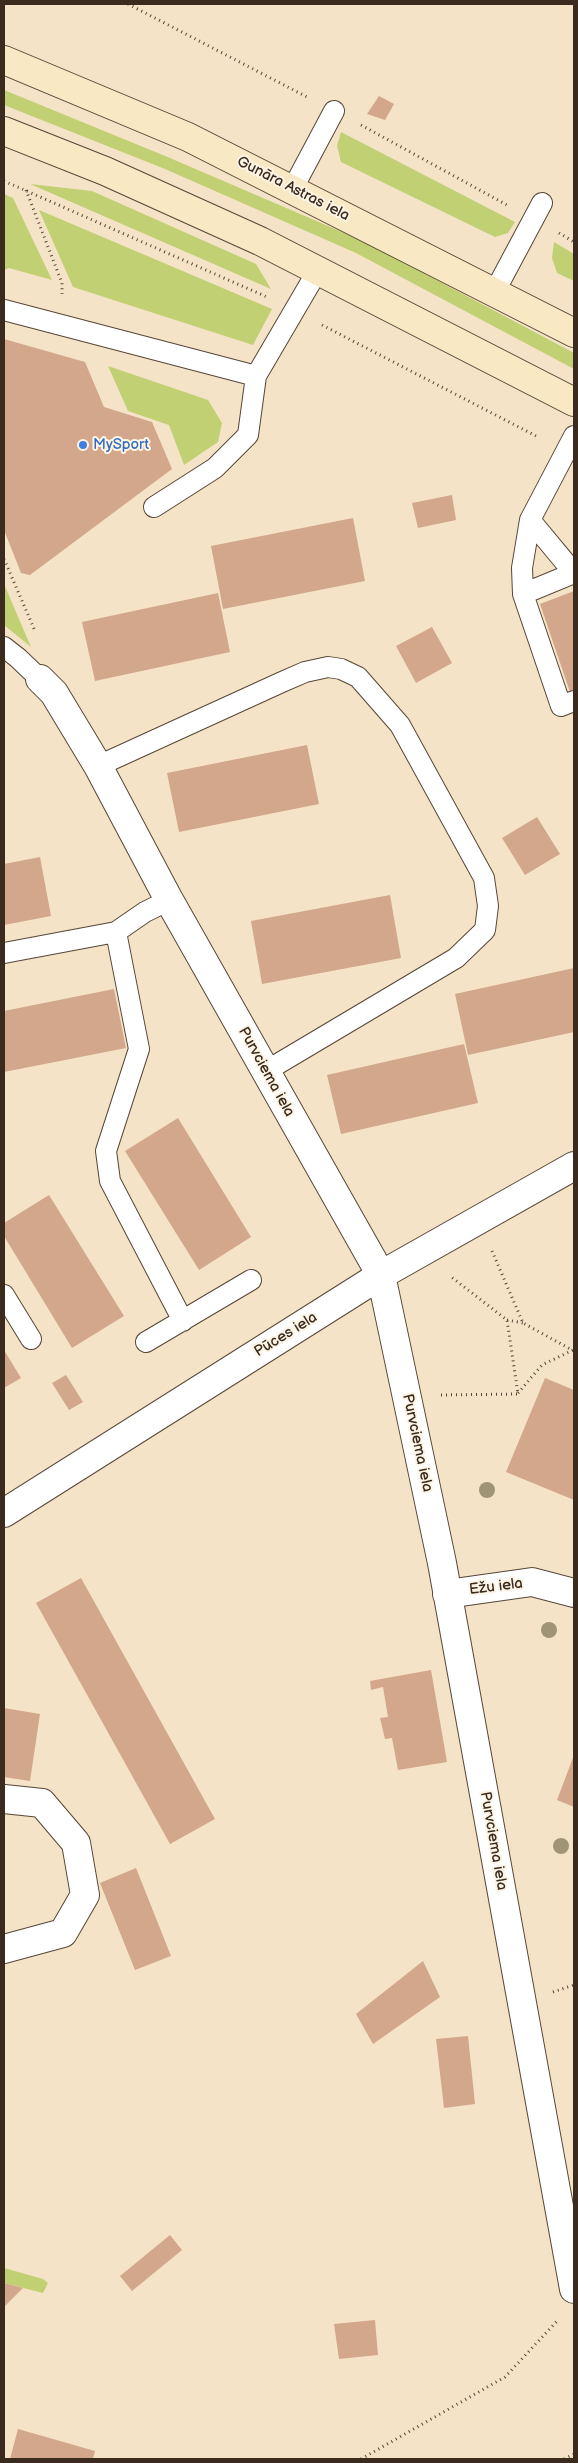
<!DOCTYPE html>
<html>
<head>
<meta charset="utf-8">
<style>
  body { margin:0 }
  #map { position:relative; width:578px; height:2463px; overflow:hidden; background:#f4e3c7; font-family:"Balsamiq Sans",sans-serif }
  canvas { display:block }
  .frame { position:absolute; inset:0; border:5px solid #3b2a1e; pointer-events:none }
</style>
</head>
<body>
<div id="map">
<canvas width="578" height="2463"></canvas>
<div class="frame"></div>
</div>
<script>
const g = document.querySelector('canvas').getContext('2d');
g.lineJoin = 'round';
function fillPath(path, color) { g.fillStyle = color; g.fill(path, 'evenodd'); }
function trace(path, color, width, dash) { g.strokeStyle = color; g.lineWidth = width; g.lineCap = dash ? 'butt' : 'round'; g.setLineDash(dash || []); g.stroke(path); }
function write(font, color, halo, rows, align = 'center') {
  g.font = font + ' "Balsamiq Sans",sans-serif'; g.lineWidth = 4; g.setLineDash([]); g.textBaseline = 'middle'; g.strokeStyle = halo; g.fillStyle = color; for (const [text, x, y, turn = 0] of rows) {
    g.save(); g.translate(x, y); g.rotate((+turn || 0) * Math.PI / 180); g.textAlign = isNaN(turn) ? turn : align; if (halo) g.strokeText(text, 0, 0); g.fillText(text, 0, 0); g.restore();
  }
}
const green = new Path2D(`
  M 4,90 L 170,158 L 363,241 L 574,353 L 574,369 L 356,253 L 165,169 L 4,105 Z
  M 341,132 L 515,222 L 508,233 L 495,237 L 341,162 L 337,146 Z
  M 30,184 L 92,191 L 256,264 L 271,289 Z
  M 4,194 L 13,198 L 52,280 L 9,268 L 4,270 Z
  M 39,210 L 272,309 L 253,345 L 73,287 Z
  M 554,242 L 574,254 L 574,281 L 557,273 L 552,258 Z
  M 108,366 L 208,400 L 222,423 L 218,442 L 184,465 L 169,425 L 128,411 Z
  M 4,584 L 31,647 L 4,625 Z
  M 4,2268 L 43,2279 L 48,2283 L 43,2293 L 4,2283 Z`);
const building = new Path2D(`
  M 379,96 L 394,104 L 385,120 L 367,114 Z
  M 4,339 L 85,362 L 104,407 L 152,422 L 172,469 L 30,575 L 21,573 L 4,530 Z
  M 452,495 L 456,520 L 418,528 L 412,503 Z
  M 353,518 L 365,581 L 223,609 L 211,546 Z
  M 574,591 L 574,690 L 570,692 L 540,604 Z
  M 218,593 L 230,652 L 95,681 L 82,622 Z
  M 432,627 L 452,663 L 416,683 L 396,646 Z
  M 307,745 L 319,804 L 179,832 L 167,773 Z
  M 537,817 L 560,854 L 525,875 L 502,838 Z
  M 40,857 L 51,916 L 4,925 L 4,864 Z
  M 390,895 L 401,958 L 262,984 L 251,921 Z
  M 574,968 L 574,1032 L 468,1055 L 455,994 Z
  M 114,989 L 126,1048 L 4,1072 L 4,1011 Z
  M 464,1044 L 478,1103 L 341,1134 L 327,1075 Z
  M 178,1118 L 251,1237 L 199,1270 L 125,1151 Z
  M 49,1195 L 124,1316 L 72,1348 L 4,1236 L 4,1223 Z
  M 4,1350 L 21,1378 L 4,1388 Z
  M 66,1375 L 83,1402 L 69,1410 L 52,1383 Z
  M 545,1378 L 574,1390 L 574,1500 L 506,1472 Z
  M 81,1578 L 215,1819 L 170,1844 L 36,1603 Z
  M 431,1670 L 447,1762 L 398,1770 L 392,1738 L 385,1739 L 380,1718 L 388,1717 L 383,1687 L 371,1690 L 370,1681 Z
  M 4,1708 L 40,1714 L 30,1781 L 4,1777 Z
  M 574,1755 L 574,1807 L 557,1800 Z
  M 136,1868 L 171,1956 L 135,1970 L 100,1883 Z
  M 423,1961 L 440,1997 L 373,2044 L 356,2014 Z
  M 468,2036 L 475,2104 L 444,2108 L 436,2039 Z
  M 170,2235 L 182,2250 L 132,2291 L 120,2276 Z
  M 4,2283 L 23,2288 L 4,2307 Z
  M 375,2320 L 378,2355 L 339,2359 L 334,2324 Z
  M 18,2429 L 95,2451 L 93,2459 L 10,2459 Z`);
const path = new Path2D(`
  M 128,4 L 307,97
  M 361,125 L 507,205
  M 4,181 L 267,297
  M 26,190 L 62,283 L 62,294
  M 559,233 L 574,242
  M 322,325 L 538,437
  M 4,559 L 35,631
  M 492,1251 L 523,1323 L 574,1351
  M 507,1320 L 523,1323
  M 518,1393 L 542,1365 L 573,1350
  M 441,1395 L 518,1394 L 507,1320 L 450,1276
  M 553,1992 L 574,1985
  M 361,2459 L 505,2377 L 559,2319
  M 564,2459 L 574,2454`);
const service = new Path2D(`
  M 293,188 L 334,111
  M 495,291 L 542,203
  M 4,310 L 256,376 L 318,270
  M 574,436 L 530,520 L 522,568 L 523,594 L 561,706 L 574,701
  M 154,507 L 215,468 L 248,435 L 256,376
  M 530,520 L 574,573
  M 523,594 L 574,573
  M 4,647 L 18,658 L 40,679
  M 98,766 L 282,682 L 305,672 L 328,667 L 341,669 L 358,677 L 400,725 L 484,878 L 488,906 L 485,930 L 456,958 L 266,1071
  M 169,900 L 145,912 L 116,932 L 139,1049 L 106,1151 L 110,1181 L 183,1321
  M 4,953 L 116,932
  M 4,1295 L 31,1339
  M 146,1342 L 251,1280`);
const minor = new Path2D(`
  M 40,679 L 54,693 L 98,766 L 169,900 L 381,1275 L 442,1563 L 574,2289
  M 4,1513 L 381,1275 L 574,1166
  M 447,1594 L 532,1582 L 574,1593
  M 4,1799 L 42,1803 L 76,1843 L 85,1895 L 63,1933 L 4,1949`);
const secondary = new Path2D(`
  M 4,60 L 188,137 L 574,333
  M 4,131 L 105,171 L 260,241 L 574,402`);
const trees = [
  [487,1490],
  [549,1630],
  [561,1846]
];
const markers = [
  [83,445,5,"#3f7fe0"]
];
const streetNames = [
  ["Gunāra Astras iela",293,189,27],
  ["Purvciema iela",266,1072,61],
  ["Pūces iela",286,1335,-32],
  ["Purvciema iela",417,1443,78],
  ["Ežu iela",496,1587,-7],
  ["Purvciema iela",493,1841,80]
];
const shopNames = [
  ["MySport",93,445]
];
fillPath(green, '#c1d072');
fillPath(building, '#d3a78b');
trace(service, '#574637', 22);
trace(minor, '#574637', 30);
trace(secondary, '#574637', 30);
trace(path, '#574637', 3, [1, 4]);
trace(service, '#fff', 20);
trace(minor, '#fff', 28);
trace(secondary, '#f8e8c3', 28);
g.fillStyle = '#a09476';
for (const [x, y] of trees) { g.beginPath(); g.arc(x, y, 8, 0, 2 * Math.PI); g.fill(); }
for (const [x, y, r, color] of markers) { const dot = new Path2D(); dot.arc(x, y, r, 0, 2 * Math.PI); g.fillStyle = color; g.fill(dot); trace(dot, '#fcf5e5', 2); }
write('15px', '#3b2a1e', '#fcf5e5', streetNames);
write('15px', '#366cbe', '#fcf5e5', shopNames, 'left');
</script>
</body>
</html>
